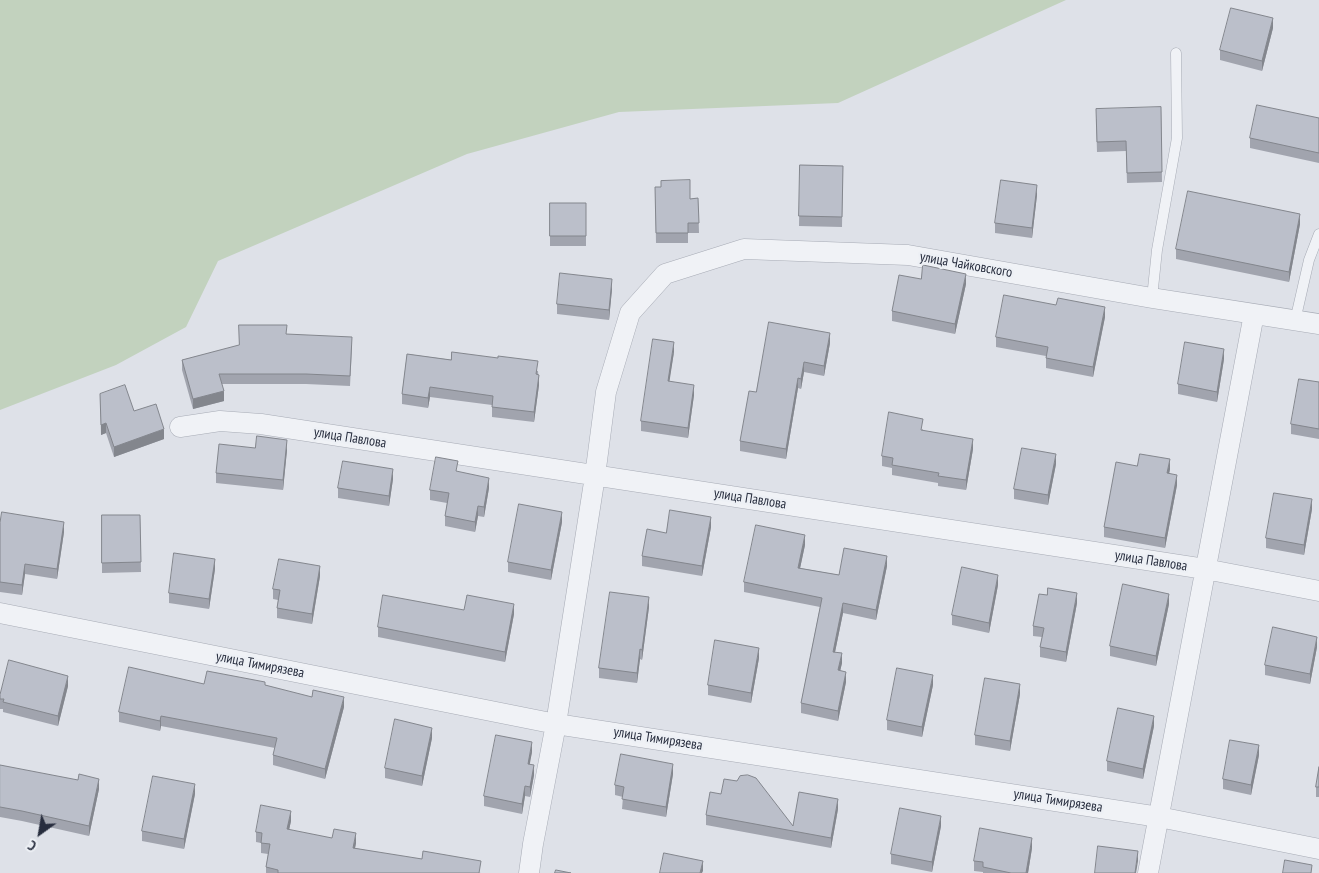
<!DOCTYPE html>
<html>
<head>
<meta charset="utf-8">
<style>
  body { margin:0 }
  #map { position:relative; width:1319px; height:873px; overflow:hidden; background:#dee1e8; font-family:"PT Sans Narrow",sans-serif }
  canvas { display:block }
  .north { position:absolute; left:15px; top:808px; width:50px; height:50px; -webkit-text-stroke:4px #edf0f5; paint-order:stroke; rotate:212deg; font-size:14px; font-weight:700; line-height:20px; text-align:center; color:#272d3e }
  .north::after { content:''; display:block; margin:auto; width:18px; height:22px; background:#272d3e; clip-path:polygon(50% 0,100% 100%,50% 72%,0 100%) }
</style>
</head>
<body>
<div id="map">
<canvas width="1319" height="873"></canvas>
<div class="north">С</div>
</div>
<script>
const g = document.querySelector('canvas').getContext('2d');
g.lineJoin = 'round';
function fillPath(path, color) { g.fillStyle = color; g.fill(path, 'evenodd'); }
function trace(path, color, width, dash) { g.strokeStyle = color; g.lineWidth = width; g.lineCap = dash ? 'butt' : 'round'; g.setLineDash(dash || []); g.stroke(path); }
function write(font, color, halo, rows, align = 'center') {
  g.font = font + ' "PT Sans Narrow",sans-serif'; g.lineWidth = 5; g.setLineDash([]); g.textBaseline = 'middle'; g.strokeStyle = halo; g.fillStyle = color; for (const [text, x, y, turn = 0] of rows) {
    g.save(); g.translate(x, y); g.rotate((+turn || 0) * Math.PI / 180); g.textAlign = isNaN(turn) ? turn : align; if (halo) g.strokeText(text, 0, 0); g.fillText(text, 0, 0); g.restore();
  }
}
const green = new Path2D(`
  M 0,0 L 1066,0 L 838,103 L 619,112 L 467,154 L 218,261 L 186,327 L 116,365 L 0,410 Z`);
const service = new Path2D(`
  M 1152,298 L 1157,250 L 1177,138 L 1176,53
  M 1295,321 L 1309,260 L 1319,234`);
const minor = new Path2D(`
  M 180,427 L 220,421 L 261,424 L 1205,569 L 1319,591
  M 0,613 L 556,724 L 1159,817 L 1319,849
  M 529,873 L 533,844 L 556,724 L 595,476 L 606,392 L 630,313 L 665,274 L 744,249 L 908,255 L 1152,298 L 1319,324
  M 1148,873 L 1254,314`);
const wall = new Path2D(`
  M 1273,28 L 1262,71 L 1220,60 L 1220,50 Z
  M 1161,107 L 1162,182 L 1127,183 L 1126,151 L 1097,152 L 1096,119 Z
  M 1319,118 L 1319,163 L 1250,148 L 1250,138 Z
  M 800,165 L 843,166 L 842,227 L 799,226 Z
  M 655,187 L 690,199 L 698,198 L 699,233 L 688,233 L 688,243 L 656,243 Z
  M 1037,195 L 1032,238 L 995,233 L 995,223 Z
  M 550,203 L 586,203 L 586,246 L 550,246 Z
  M 1300,224 L 1289,282 L 1176,259 L 1176,249 Z
  M 921,279 L 966,284 L 955,334 L 892,321 L 892,311 Z
  M 612,289 L 609,320 L 557,314 L 557,304 Z
  M 1105,317 L 1093,377 L 1046,368 L 1046,356 L 996,347 L 996,337 Z
  M 286,334 L 352,347 L 350,386 L 306,384 L 222,384 L 224,401 L 193,409 L 182,370 L 182,360 Z
  M 830,343 L 824,376 L 804,372 L 801,389 L 798,388 L 786,459 L 740,451 L 740,441 L 756,392 Z
  M 674,352 L 669,381 L 694,395 L 688,438 L 641,431 L 641,421 Z
  M 407,354 L 538,371 L 539,385 L 534,422 L 492,417 L 492,405 L 430,397 L 428,408 L 402,404 L 402,394 Z
  M 1224,359 L 1217,402 L 1178,394 L 1178,384 Z
  M 1319,382 L 1319,439 L 1291,434 L 1291,424 Z
  M 100,394 L 134,411 L 164,439 L 114,457 L 106,433 L 101,435 Z
  M 923,429 L 923,431 L 973,449 L 966,490 L 938,486 L 938,483 L 892,475 L 892,468 L 882,466 L 882,456 Z
  M 255,448 L 287,450 L 283,490 L 216,483 L 216,473 Z
  M 1056,464 L 1048,505 L 1014,499 L 1014,489 Z
  M 1137,466 L 1170,469 L 1169,474 L 1177,485 L 1165,548 L 1104,537 L 1104,527 Z
  M 458,472 L 489,488 L 484,517 L 478,516 L 475,532 L 445,526 L 445,516 L 447,503 L 430,500 L 430,490 Z
  M 393,479 L 389,506 L 338,498 L 338,488 Z
  M 1312,509 L 1304,555 L 1266,548 L 1266,538 Z
  M 102,515 L 140,515 L 141,572 L 102,573 Z
  M 562,522 L 551,580 L 508,572 L 508,562 Z
  M 0,523 L 64,532 L 57,579 L 25,574 L 22,595 L 0,592 Z
  M 711,527 L 702,576 L 642,566 L 642,556 L 666,533 Z
  M 805,545 L 800,568 L 839,575 L 887,566 L 876,620 L 843,613 L 835,652 L 842,663 L 840,671 L 846,682 L 838,721 L 801,713 L 801,703 L 820,607 L 744,592 L 744,582 Z
  M 215,569 L 209,609 L 169,603 L 169,593 Z
  M 320,576 L 312,624 L 277,618 L 277,608 L 278,600 L 273,599 L 273,589 Z
  M 998,585 L 989,633 L 952,625 L 952,615 Z
  M 1077,603 L 1066,662 L 1040,657 L 1040,647 L 1042,637 L 1033,636 L 1033,626 Z
  M 1169,604 L 1156,666 L 1110,656 L 1110,646 Z
  M 649,607 L 642,660 L 640,659 L 637,683 L 599,678 L 599,668 Z
  M 514,614 L 505,662 L 378,637 L 378,627 Z
  M 1317,647 L 1310,684 L 1265,675 L 1265,665 Z
  M 759,658 L 751,703 L 708,695 L 708,685 Z
  M 204,684 L 265,685 L 344,707 L 325,779 L 273,765 L 273,755 L 275,748 L 161,726 L 160,731 L 119,722 L 119,712 Z
  M 933,685 L 922,737 L 887,730 L 887,720 Z
  M 68,686 L 58,726 L 3,712 L 3,709 L 0,709 L 0,695 Z
  M 1020,694 L 1010,751 L 975,745 L 975,735 Z
  M 1154,726 L 1143,779 L 1107,771 L 1107,761 Z
  M 432,738 L 422,786 L 385,778 L 385,768 Z
  M 532,752 L 529,764 L 534,775 L 530,797 L 525,796 L 522,814 L 484,806 L 484,796 Z
  M 1259,755 L 1251,795 L 1223,789 L 1223,779 Z
  M 0,765 L 99,789 L 89,836 L 22,821 L 0,817 Z
  M 1319,767 L 1319,797 L 1316,797 L 1316,787 Z
  M 673,774 L 666,817 L 622,809 L 623,797 L 615,795 L 615,785 Z
  M 195,794 L 184,849 L 142,841 L 142,831 Z
  M 838,809 L 831,848 L 706,825 L 706,815 L 793,826 Z
  M 291,821 L 289,830 L 356,843 L 355,848 L 481,873 L 266,873 L 266,867 L 268,854 L 261,853 L 261,843 L 256,842 L 256,832 Z
  M 941,826 L 932,872 L 891,864 L 891,854 Z
  M 1032,848 L 1028,873 L 983,873 L 983,872 L 974,871 L 974,861 Z`);
const shadedWall = new Path2D(`
  M 1273,18 L 1273,28 L 1262,71 L 1262,61 Z
  M 1037,185 L 1037,195 L 1032,238 L 1032,228 Z
  M 1300,214 L 1300,224 L 1289,282 L 1289,272 Z
  M 966,274 L 966,284 L 955,334 L 955,324 Z
  M 612,279 L 612,289 L 609,320 L 609,310 Z
  M 1105,307 L 1105,317 L 1093,377 L 1093,367 Z
  M 830,333 L 830,343 L 824,376 L 824,366 Z
  M 674,342 L 674,352 L 668,391 L 668,381 Z
  M 1224,349 L 1224,359 L 1217,402 L 1217,392 Z
  M 804,362 L 804,372 L 801,389 L 801,379 Z
  M 539,375 L 539,385 L 534,422 L 534,412 Z
  M 798,378 L 798,388 L 786,459 L 786,449 Z
  M 694,385 L 694,395 L 688,438 L 688,428 Z
  M 430,387 L 430,397 L 428,408 L 428,398 Z
  M 224,391 L 224,401 L 193,409 L 193,399 Z
  M 106,423 L 106,433 L 101,435 L 101,425 Z
  M 164,429 L 164,439 L 114,457 L 114,447 Z
  M 973,439 L 973,449 L 966,490 L 966,480 Z
  M 287,440 L 287,450 L 283,490 L 283,480 Z
  M 1056,454 L 1056,464 L 1048,505 L 1048,495 Z
  M 1170,459 L 1170,469 L 1167,483 L 1167,473 Z
  M 393,469 L 393,479 L 389,506 L 389,496 Z
  M 1177,475 L 1177,485 L 1165,548 L 1165,538 Z
  M 489,478 L 489,488 L 484,517 L 484,507 Z
  M 1312,499 L 1312,509 L 1304,555 L 1304,545 Z
  M 478,506 L 478,516 L 475,532 L 475,522 Z
  M 562,512 L 562,522 L 551,580 L 551,570 Z
  M 711,517 L 711,527 L 702,576 L 702,566 Z
  M 64,522 L 64,532 L 57,579 L 57,569 Z
  M 805,535 L 805,545 L 798,578 L 798,568 Z
  M 887,556 L 887,566 L 876,620 L 876,610 Z
  M 215,559 L 215,569 L 209,609 L 209,599 Z
  M 25,564 L 25,574 L 22,595 L 22,585 Z
  M 320,566 L 320,576 L 312,624 L 312,614 Z
  M 998,575 L 998,585 L 989,633 L 989,623 Z
  M 1077,593 L 1077,603 L 1066,662 L 1066,652 Z
  M 1169,594 L 1169,604 L 1156,666 L 1156,656 Z
  M 649,597 L 649,607 L 642,660 L 642,650 Z
  M 843,603 L 843,613 L 833,662 L 833,652 Z
  M 514,604 L 514,614 L 505,662 L 505,652 Z
  M 1317,637 L 1317,647 L 1310,684 L 1310,674 Z
  M 759,648 L 759,658 L 751,703 L 751,693 Z
  M 640,649 L 640,659 L 637,683 L 637,673 Z
  M 842,653 L 842,663 L 838,680 L 838,670 Z
  M 846,672 L 846,682 L 838,721 L 838,711 Z
  M 933,675 L 933,685 L 922,737 L 922,727 Z
  M 68,676 L 68,686 L 58,726 L 58,716 Z
  M 1020,684 L 1020,694 L 1010,751 L 1010,741 Z
  M 344,697 L 344,707 L 325,779 L 325,769 Z
  M 161,716 L 161,726 L 160,731 L 160,721 Z
  M 1154,716 L 1154,726 L 1143,779 L 1143,769 Z
  M 432,728 L 432,738 L 422,786 L 422,776 Z
  M 532,742 L 532,752 L 528,774 L 528,764 Z
  M 1259,745 L 1259,755 L 1251,795 L 1251,785 Z
  M 673,764 L 673,774 L 666,817 L 666,807 Z
  M 534,765 L 534,775 L 530,797 L 530,787 Z
  M 99,779 L 99,789 L 89,836 L 89,826 Z
  M 195,784 L 195,794 L 184,849 L 184,839 Z
  M 525,786 L 525,796 L 522,814 L 522,804 Z
  M 838,799 L 838,809 L 831,848 L 831,838 Z
  M 291,811 L 291,821 L 287,839 L 287,829 Z
  M 941,816 L 941,826 L 932,872 L 932,862 Z
  M 356,833 L 356,843 L 353,858 L 353,848 Z
  M 1032,838 L 1032,848 L 1028,873 L 1026,873 Z
  M 1138,851 L 1138,861 L 1136,873 L 1135,873 Z
  M 703,861 L 703,871 L 702,873 L 700,873 Z`);
const building = new Path2D(`
  M 1231,8 L 1273,18 L 1262,61 L 1220,50 Z
  M 1257,105 L 1319,118 L 1319,153 L 1250,138 Z
  M 1161,107 L 1162,172 L 1127,173 L 1126,141 L 1097,142 L 1096,109 Z
  M 800,165 L 843,166 L 842,217 L 799,216 Z
  M 690,180 L 690,199 L 698,198 L 699,223 L 688,223 L 688,233 L 656,233 L 655,187 L 661,187 L 661,181 Z
  M 1001,180 L 1037,185 L 1032,228 L 995,223 Z
  M 1188,191 L 1300,214 L 1289,272 L 1176,249 Z
  M 550,203 L 586,203 L 586,236 L 550,236 Z
  M 923,265 L 966,274 L 955,324 L 892,311 L 899,275 L 921,279 Z
  M 560,273 L 612,279 L 609,310 L 557,304 Z
  M 1004,295 L 1056,305 L 1058,298 L 1105,307 L 1093,367 L 1046,358 L 1048,347 L 996,337 Z
  M 769,322 L 830,333 L 824,366 L 804,362 L 801,379 L 798,378 L 786,449 L 740,441 L 749,391 L 756,392 Z
  M 239,325 L 287,325 L 286,334 L 352,337 L 350,376 L 306,374 L 219,374 L 224,391 L 193,399 L 182,360 L 239,345 Z
  M 653,339 L 674,342 L 668,381 L 694,385 L 688,428 L 641,421 Z
  M 1185,342 L 1224,349 L 1217,392 L 1178,384 Z
  M 452,352 L 498,358 L 498,356 L 538,361 L 536,374 L 539,375 L 534,412 L 492,407 L 493,396 L 430,387 L 428,398 L 402,394 L 407,354 L 451,360 Z
  M 1299,379 L 1319,382 L 1319,429 L 1291,424 Z
  M 125,385 L 134,411 L 156,404 L 164,429 L 114,447 L 106,423 L 101,425 L 100,394 Z
  M 889,412 L 923,419 L 921,430 L 973,439 L 966,480 L 938,476 L 939,473 L 892,465 L 893,458 L 882,456 Z
  M 257,436 L 287,440 L 283,480 L 216,473 L 219,444 L 255,448 Z
  M 1022,448 L 1056,454 L 1048,495 L 1014,489 Z
  M 1140,454 L 1170,459 L 1167,473 L 1177,475 L 1165,538 L 1104,527 L 1116,462 L 1137,466 Z
  M 436,457 L 458,461 L 456,471 L 489,478 L 484,507 L 478,506 L 475,522 L 445,516 L 449,493 L 430,490 Z
  M 343,461 L 393,469 L 389,496 L 338,488 Z
  M 1274,493 L 1312,499 L 1304,545 L 1266,538 Z
  M 519,504 L 562,512 L 551,570 L 508,562 Z
  M 670,510 L 711,517 L 702,566 L 642,556 L 647,529 L 666,533 Z
  M 2,512 L 64,522 L 57,569 L 25,564 L 22,585 L 0,582 L 0,523 Z
  M 102,515 L 140,515 L 141,562 L 102,563 Z
  M 756,525 L 805,535 L 798,568 L 839,575 L 844,548 L 887,556 L 876,610 L 843,603 L 833,652 L 842,653 L 838,670 L 846,672 L 838,711 L 801,703 L 822,598 L 744,582 Z
  M 174,553 L 215,559 L 209,599 L 169,593 Z
  M 279,559 L 320,566 L 312,614 L 277,608 L 280,590 L 273,589 Z
  M 962,567 L 998,575 L 989,623 L 952,615 Z
  M 1123,584 L 1169,594 L 1156,656 L 1110,646 Z
  M 1048,588 L 1077,593 L 1066,652 L 1040,647 L 1044,628 L 1033,626 L 1039,594 L 1047,595 Z
  M 610,592 L 649,597 L 642,650 L 640,649 L 637,673 L 599,668 Z
  M 383,595 L 464,610 L 467,595 L 514,604 L 505,652 L 378,627 Z
  M 1273,627 L 1317,637 L 1310,674 L 1265,665 Z
  M 715,640 L 759,648 L 751,693 L 708,685 Z
  M 9,660 L 68,676 L 58,716 L 3,702 L 4,699 L 0,699 L 0,695 Z
  M 129,667 L 204,684 L 207,671 L 265,682 L 265,685 L 312,697 L 313,690 L 344,697 L 325,769 L 273,755 L 277,738 L 161,716 L 160,721 L 119,712 Z
  M 897,668 L 933,675 L 922,727 L 887,720 Z
  M 985,678 L 1020,684 L 1010,741 L 975,735 Z
  M 1118,708 L 1154,716 L 1143,769 L 1107,761 Z
  M 395,719 L 432,728 L 422,776 L 385,768 Z
  M 496,735 L 532,742 L 528,764 L 534,765 L 530,787 L 525,786 L 522,804 L 484,796 Z
  M 1230,740 L 1259,745 L 1251,785 L 1223,779 Z
  M 621,754 L 673,764 L 666,807 L 622,799 L 624,787 L 615,785 Z
  M 0,765 L 78,780 L 79,774 L 99,779 L 89,826 L 22,811 L 0,807 Z
  M 1319,767 L 1319,787 L 1316,787 Z
  M 748,775 L 756,778 L 793,826 L 799,792 L 838,799 L 831,838 L 706,815 L 710,792 L 721,794 L 724,779 L 737,781 L 740,776 Z
  M 153,776 L 195,784 L 184,839 L 142,831 Z
  M 261,805 L 291,811 L 287,829 L 332,838 L 334,829 L 356,833 L 353,848 L 422,859 L 423,851 L 481,861 L 479,873 L 278,873 L 278,870 L 266,867 L 270,844 L 261,843 L 262,833 L 256,832 Z
  M 900,808 L 941,816 L 932,862 L 891,854 Z
  M 980,828 L 1032,838 L 1026,873 L 1011,873 L 983,867 L 983,862 L 974,861 Z
  M 1098,846 L 1138,851 L 1135,873 L 1095,873 Z
  M 664,853 L 703,861 L 700,873 L 660,873 Z
  M 1285,860 L 1312,865 L 1311,873 L 1283,873 Z
  M 556,870 L 571,873 L 555,873 Z`);
const streetNames = [
  ["улица Чайковского",966,265,10],
  ["улица Павлова",350,438,9],
  ["улица Павлова",750,499,9],
  ["улица Павлова",1151,561,9],
  ["улица Тимирязева",260,665,11],
  ["улица Тимирязева",658,739,9],
  ["улица Тимирязева",1058,801,9]
];
fillPath(green, '#c2d2be');
trace(service, '#a7abb5', 11);
trace(minor, '#a7abb5', 21);
trace(service, '#f0f2f6', 10);
trace(minor, '#f0f2f6', 20);
fillPath(wall, '#a1a4ae');
fillPath(shadedWall, '#83868d');
fillPath(building, '#bbbfca');
trace(building, '#83868d', 1);
write('14px', '#272d3e', '#edf0f5', streetNames);
</script>
</body>
</html>
